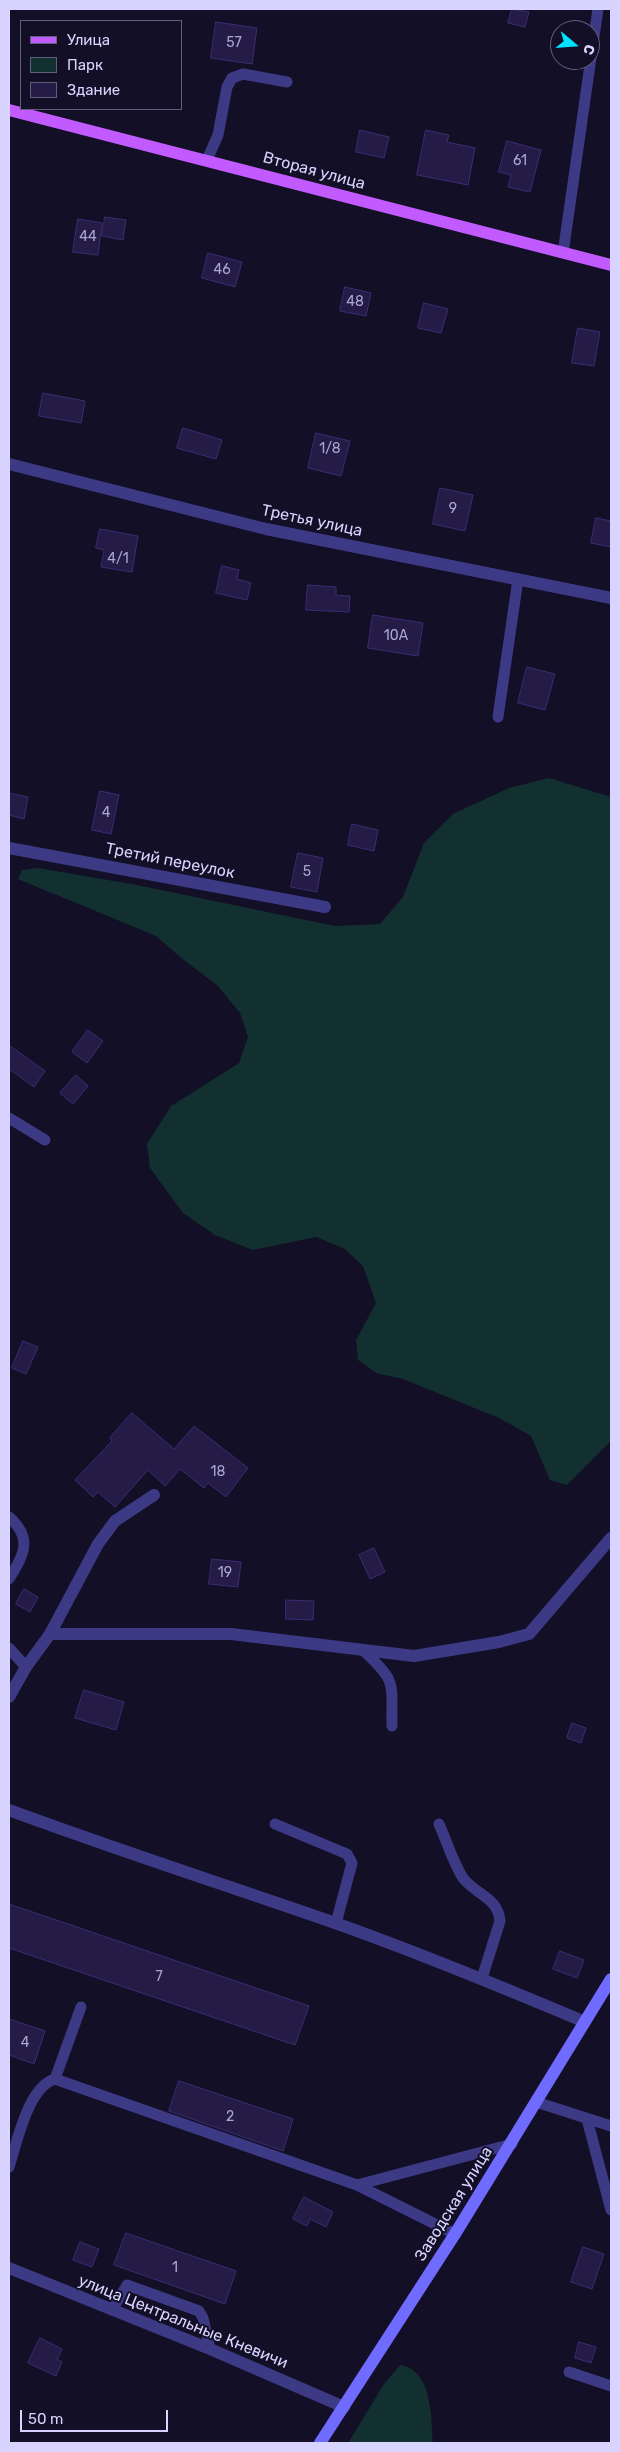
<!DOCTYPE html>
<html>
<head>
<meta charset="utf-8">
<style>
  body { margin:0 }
  #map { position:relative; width:620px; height:2452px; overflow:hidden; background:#130f26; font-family:Rubik,sans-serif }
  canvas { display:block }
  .frame { position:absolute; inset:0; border:10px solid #d9d4ff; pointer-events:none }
  .legend { position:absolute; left:20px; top:20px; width:162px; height:90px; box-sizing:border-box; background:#130f26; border:1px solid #625e7d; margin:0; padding:6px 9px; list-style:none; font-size:15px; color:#d9d4ff }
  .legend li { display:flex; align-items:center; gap:10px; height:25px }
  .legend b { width:25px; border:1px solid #625e7d }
  .north { position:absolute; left:550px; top:20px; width:50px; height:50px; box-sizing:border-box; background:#130f26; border:1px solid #625e7d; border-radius:50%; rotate:108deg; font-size:14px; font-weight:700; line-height:20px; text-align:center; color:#d9d4ff }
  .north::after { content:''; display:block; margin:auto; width:18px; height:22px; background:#00e5ff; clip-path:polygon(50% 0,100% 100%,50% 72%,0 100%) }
  .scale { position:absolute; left:20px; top:2410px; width:148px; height:22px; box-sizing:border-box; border:2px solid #d9d4ff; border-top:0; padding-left:6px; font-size:15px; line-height:18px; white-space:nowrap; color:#d9d4ff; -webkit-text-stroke:4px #130f26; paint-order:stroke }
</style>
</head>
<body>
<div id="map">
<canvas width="620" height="2452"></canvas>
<div class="frame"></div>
<ul class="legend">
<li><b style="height:6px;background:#c25bff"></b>Улица</li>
<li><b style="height:14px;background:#12302f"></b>Парк</li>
<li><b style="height:14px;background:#241b47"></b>Здание</li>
</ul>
<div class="north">С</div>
<div class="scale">50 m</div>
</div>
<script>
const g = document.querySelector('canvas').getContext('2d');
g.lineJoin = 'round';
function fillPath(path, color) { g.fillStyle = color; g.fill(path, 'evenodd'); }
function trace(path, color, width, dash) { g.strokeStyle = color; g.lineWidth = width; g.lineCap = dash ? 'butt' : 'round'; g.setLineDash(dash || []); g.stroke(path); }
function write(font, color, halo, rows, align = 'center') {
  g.font = font + ' Rubik,sans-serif'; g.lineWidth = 4; g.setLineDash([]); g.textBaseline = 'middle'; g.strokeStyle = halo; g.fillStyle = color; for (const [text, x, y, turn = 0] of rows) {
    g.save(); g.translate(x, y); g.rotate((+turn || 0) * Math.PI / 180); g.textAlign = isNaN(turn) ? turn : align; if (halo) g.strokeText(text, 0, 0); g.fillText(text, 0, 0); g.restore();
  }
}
const green = new Path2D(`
  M 549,778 L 611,797 L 611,1441 L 567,1485 L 550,1480 L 531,1436 L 499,1418 L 403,1379 L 376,1373 L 358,1360 L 356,1340 L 376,1303 L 363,1266 L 345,1249 L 316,1237 L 253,1250 L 215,1235 L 183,1213 L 150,1168 L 147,1144 L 171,1106 L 239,1063 L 248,1037 L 240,1013 L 218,986 L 180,957 L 156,936 L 18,879 L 22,870 L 38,868 L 137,885 L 335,926 L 380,924 L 403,897 L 424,843 L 453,814 L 509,788 Z
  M 400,2365 C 433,2370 431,2418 433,2443 L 348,2443 L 384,2384 Z`);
const building = new Path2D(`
  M 512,9 L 529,12 L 525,27 L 508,23 Z
  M 216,22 L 257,28 L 252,64 L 211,58 Z
  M 360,130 L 389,137 L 384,158 L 356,152 Z
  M 426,130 L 449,135 L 447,142 L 475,148 L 468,185 L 417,175 Z
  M 507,141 L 541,150 L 530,192 L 508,187 L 511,175 L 499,172 Z
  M 105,217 L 126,220 L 123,240 L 102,236 Z
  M 78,219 L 102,223 L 98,255 L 73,252 Z
  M 208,253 L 242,262 L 235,287 L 202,278 Z
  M 345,287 L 371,293 L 366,316 L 340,311 Z
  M 424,303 L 448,309 L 441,333 L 418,328 Z
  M 578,328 L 600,332 L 594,366 L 572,363 Z
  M 43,393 L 85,401 L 81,423 L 39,416 Z
  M 183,428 L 222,440 L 216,459 L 177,448 Z
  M 316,433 L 350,441 L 341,476 L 308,468 Z
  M 440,488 L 473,495 L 465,531 L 433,524 Z
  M 596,518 L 611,521 L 611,547 L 591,543 Z
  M 100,529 L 138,536 L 132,572 L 101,567 L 104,550 L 96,548 Z
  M 222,566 L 239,570 L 237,579 L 251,583 L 247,600 L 216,593 Z
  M 308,585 L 336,587 L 336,595 L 350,596 L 349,612 L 306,610 Z
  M 373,615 L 423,623 L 418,656 L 368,648 Z
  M 527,667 L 555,674 L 545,710 L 518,703 Z
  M 100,791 L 119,795 L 111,834 L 92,830 Z
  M 9,793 L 28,797 L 24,819 L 9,815 Z
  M 352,824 L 378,830 L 374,851 L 348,845 Z
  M 298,853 L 323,858 L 317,892 L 291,887 Z
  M 88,1030 L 103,1041 L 87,1063 L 72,1052 Z
  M 9,1045 L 45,1071 L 34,1087 L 9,1069 Z
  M 76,1075 L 88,1086 L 73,1104 L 60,1093 Z
  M 23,1341 L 38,1347 L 26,1374 L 12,1368 Z
  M 132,1413 L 174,1449 L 194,1426 L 248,1468 L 226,1497 L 208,1483 L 204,1488 L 180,1469 L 165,1486 L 148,1470 L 115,1507 L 98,1492 L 93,1497 L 75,1480 L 112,1441 L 110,1438 Z
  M 374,1548 L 385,1572 L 370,1579 L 359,1555 Z
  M 212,1559 L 241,1562 L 238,1587 L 209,1584 Z
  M 24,1589 L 38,1597 L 30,1612 L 16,1604 Z
  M 286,1600 L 314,1601 L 313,1620 L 286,1619 Z
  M 84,1690 L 124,1702 L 116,1730 L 75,1718 Z
  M 572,1723 L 586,1728 L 581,1743 L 567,1738 Z
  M 9,1904 L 309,2006 L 295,2045 L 9,1948 Z
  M 560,1951 L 584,1960 L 577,1978 L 553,1969 Z
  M 9,2019 L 45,2031 L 34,2064 L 9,2055 Z
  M 179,2081 L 293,2119 L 283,2151 L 169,2111 Z
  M 304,2197 L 333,2212 L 326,2227 L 310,2219 L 307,2226 L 293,2219 Z
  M 126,2233 L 236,2271 L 225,2304 L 114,2265 Z
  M 80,2242 L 99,2249 L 92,2267 L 73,2260 Z
  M 583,2247 L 604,2254 L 592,2289 L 571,2282 Z
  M 40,2338 L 62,2349 L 57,2359 L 62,2362 L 56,2376 L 28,2363 Z
  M 579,2342 L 596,2347 L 591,2363 L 575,2358 Z`);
const lane = new Path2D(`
  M 207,160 L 218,135 L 227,87 L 232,78 L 243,74 L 287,82
  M 563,253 L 598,9
  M 498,717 L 518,579
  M 9,1118 L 45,1140
  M 9,1517 C 34,1539 23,1556 9,1579
  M 9,1648 L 26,1667
  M 364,1651 C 398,1683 391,1682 392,1726
  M 275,1824 L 347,1854 L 352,1863 L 336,1923
  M 439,1824 C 447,1842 453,1862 463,1878 C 476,1895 498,1897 500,1921 L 482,1978
  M 55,2079 L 81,2007
  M 536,2102 L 611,2126
  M 587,2119 L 611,2210
  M 9,2167 C 17,2142 28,2087 55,2079 L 357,2185 L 455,2234
  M 357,2185 L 512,2144
  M 112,2310 L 127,2285 L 199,2311 L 203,2318 L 210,2349
  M 569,2372 L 611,2386`);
const street = new Path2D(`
  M 9,464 L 266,529 L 611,598
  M 9,848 L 325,907
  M 50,1634 L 98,1544 L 115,1521 L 154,1495
  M 9,1697 L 26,1667 L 50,1634 L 231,1634 L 414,1656 L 499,1642 L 529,1634 L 611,1538
  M 9,1810 C 117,1850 226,1885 335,1923 C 420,1953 502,1987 585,2022
  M 9,2268 L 210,2349 L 344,2407`);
const secondary = new Path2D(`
  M 320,2443 L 455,2234 L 611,1979`);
const primary = new Path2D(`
  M 9,110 L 611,265`);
const numberNames = [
  ["57",234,43],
  ["61",520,161],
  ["44",88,237],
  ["46",222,270],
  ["48",355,302],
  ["1/8",330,449],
  ["9",453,509],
  ["4/1",118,559],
  ["10А",396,636],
  ["4",106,813],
  ["5",307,872],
  ["18",218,1472],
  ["19",225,1573],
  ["7",159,1977],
  ["4",25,2043],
  ["2",230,2117],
  ["1",175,2268]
];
const streetNames = [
  ["Вторая улица",314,171,15],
  ["Третья улица",312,521,12],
  ["Третий переулок",170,861,11],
  ["Заводская улица",454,2204,-58],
  ["улица Центральные Кневичи",183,2322,22]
];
fillPath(green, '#12302f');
fillPath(building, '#241b47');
trace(building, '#3b2d73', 1);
trace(lane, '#3d3a85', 11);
trace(street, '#3d3a85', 12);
trace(secondary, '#6f6bff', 12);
trace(primary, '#c25bff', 12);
write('14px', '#aca6d1', null, numberNames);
write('16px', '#d9d4ff', '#130f26', streetNames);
</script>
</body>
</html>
